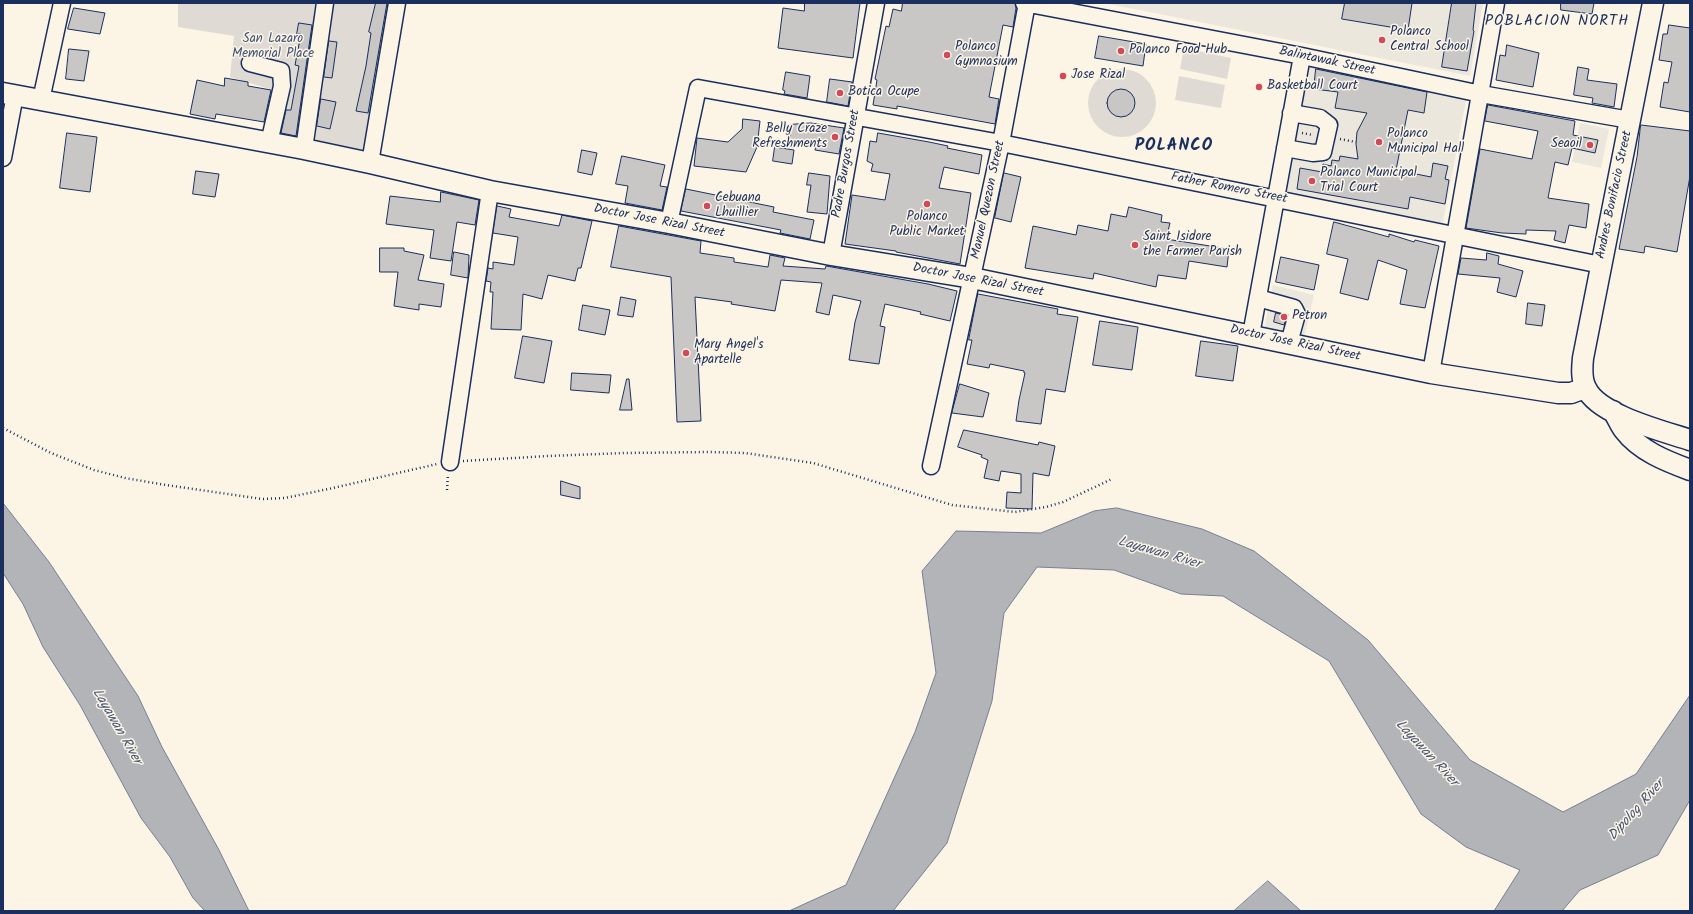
<!DOCTYPE html>
<html>
<head>
<meta charset="utf-8">
<style>
  body { margin:0 }
  #map { position:relative; width:1693px; height:914px; overflow:hidden; background:#fcf5e5; font-family:Kalam,sans-serif }
  canvas { display:block }
  .frame { position:absolute; inset:0; border:4px solid #1b2f5e; pointer-events:none }
</style>
</head>
<body>
<div id="map">
<canvas width="1693" height="914"></canvas>
<div class="frame"></div>
</div>
<script>
const g = document.querySelector('canvas').getContext('2d');
g.lineJoin = 'round';
function fillPath(path, color) { g.fillStyle = color; g.fill(path, 'evenodd'); }
function trace(path, color, width, dash) { g.strokeStyle = color; g.lineWidth = width; g.lineCap = dash ? 'butt' : 'round'; g.setLineDash(dash || []); g.stroke(path); }
function write(font, color, halo, rows, align = 'center') {
  g.font = font + ' Kalam,sans-serif'; g.lineWidth = 3; g.setLineDash([]); g.textBaseline = 'middle'; g.strokeStyle = halo; g.fillStyle = color; for (const [text, x, y, turn = 0] of rows) {
    g.save(); g.translate(x, y); g.rotate((+turn || 0) * Math.PI / 180); g.textAlign = isNaN(turn) ? turn : align; if (halo) g.strokeText(text, 0, 0); g.fillText(text, 0, 0); g.restore();
  }
}
const built = new Path2D(`
  M 1104,3 L 1483,3 L 1470,76 Z
  M 1307,62 L 1467,95 L 1442,227 L 1283,194 Z
  M 1580,123 L 1609,129 L 1601,168 L 1572,162 Z
  M 1273,285 L 1314,295 L 1304,338 L 1264,330 Z`);
const green = new Path2D(`
  M 178,3 L 320,3 L 300,140 L 265,133 L 273,90 L 230,77 L 234,36 L 178,27 Z
  M 323,3 L 389,3 L 365,150 L 302,140 Z
  M 1184,48 L 1231,58 L 1227,79 L 1180,69 Z
  M1088 103a34 34 0 1 1 68 0a34 34 0 1 1-68 0Z
  M 1179,76 L 1225,85 L 1221,108 L 1175,100 Z`);
const water = new Path2D(`
  M 3,503 L 49,562 L 138,696 L 162,747 L 219,850 L 249,911 L 205,911 L 193,898 L 170,857 L 141,818 L 80,705 L 43,647 L 23,604 L 3,573 Z
  M 1117,508 L 1202,529 L 1254,551 L 1368,640 L 1470,760 L 1563,812 L 1636,774 L 1690,695 L 1690,800 L 1658,855 L 1580,890 L 1562,911 L 1494,911 L 1520,870 L 1466,847 L 1421,814 L 1329,661 L 1223,596 L 1181,594 L 1114,570 L 1037,567 L 1004,613 L 992,701 L 947,843 L 893,911 L 789,911 L 846,885 L 915,732 L 936,673 L 922,571 L 956,531 L 1041,533 L 1094,511 Z
  M 1268,881 L 1301,911 L 1234,911 Z`);
const building = new Path2D(`
  M 376,3 L 387,3 L 368,113 L 356,111 L 366,66 L 371,33 L 369,32 Z
  M 805,3 L 860,3 L 853,58 L 778,48 L 783,8 L 804,11 Z
  M 903,3 L 1015,3 L 1016,8 L 1013,27 L 1003,25 L 989,97 L 999,99 L 995,124 L 897,106 L 897,109 L 873,105 L 877,80 L 875,79 L 886,26 L 889,27 L 893,9 L 901,11 Z
  M 1345,3 L 1412,3 L 1408,30 L 1342,19 Z
  M 1452,3 L 1476,3 L 1473,30 L 1474,31 L 1467,71 L 1442,67 Z
  M 1561,3 L 1594,3 L 1592,14 L 1561,10 Z
  M 74,8 L 105,13 L 100,34 L 68,29 Z
  M 299,23 L 312,25 L 296,136 L 281,133 L 286,110 L 291,110 L 299,66 L 295,65 L 301,34 L 297,34 Z
  M 1669,25 L 1690,28 L 1690,112 L 1660,107 L 1664,82 L 1668,83 L 1672,62 L 1659,60 L 1663,34 L 1667,34 Z
  M 1099,36 L 1146,44 L 1143,66 L 1095,58 Z
  M 329,41 L 337,42 L 332,78 L 324,77 Z
  M 1507,45 L 1539,53 L 1533,87 L 1496,80 L 1500,55 L 1505,56 Z
  M 69,49 L 89,51 L 84,81 L 66,79 Z
  M 1578,67 L 1589,69 L 1587,80 L 1617,84 L 1614,107 L 1592,103 L 1593,98 L 1574,95 Z
  M 1316,69 L 1427,92 L 1424,113 L 1408,110 L 1396,170 L 1431,177 L 1433,163 L 1448,166 L 1445,179 L 1449,180 L 1445,204 L 1410,197 L 1408,209 L 1297,189 L 1300,168 L 1322,172 L 1323,164 L 1331,166 L 1332,160 L 1339,161 L 1340,156 L 1358,159 L 1356,144 L 1357,132 L 1367,113 L 1335,108 L 1338,92 L 1314,89 Z
  M 786,72 L 810,76 L 807,98 L 784,94 L 785,91 L 783,90 Z
  M 225,78 L 248,82 L 248,86 L 271,90 L 264,122 L 216,114 L 215,119 L 190,114 L 197,80 L 224,86 Z
  M 830,79 L 852,82 L 848,106 L 827,102 Z
  M1107 103a14 14 0 1 1 28 0a14 14 0 1 1-28 0Z
  M 321,99 L 336,102 L 330,129 L 317,126 Z
  M 1488,105 L 1575,121 L 1573,135 L 1598,140 L 1595,153 L 1572,148 L 1568,165 L 1555,162 L 1548,198 L 1589,204 L 1586,228 L 1569,225 L 1565,243 L 1554,240 L 1556,231 L 1526,230 L 1526,234 L 1502,233 L 1466,228 L 1480,149 L 1532,159 L 1538,131 L 1485,121 Z
  M 743,119 L 760,121 L 757,147 L 746,172 L 694,166 L 697,138 L 728,142 L 742,129 Z
  M 811,123 L 844,128 L 839,154 L 815,150 L 816,145 L 791,147 L 789,125 Z
  M 1641,125 L 1690,131 L 1690,176 L 1677,252 L 1645,246 L 1644,253 L 1619,249 L 1637,157 Z
  M 67,133 L 97,137 L 90,192 L 60,188 Z
  M 878,133 L 929,142 L 948,146 L 947,148 L 982,155 L 979,174 L 944,167 L 939,188 L 971,193 L 960,264 L 896,252 L 896,251 L 845,244 L 852,195 L 885,200 L 890,174 L 871,171 L 873,164 L 867,161 L 870,141 L 876,142 Z
  M 775,147 L 794,150 L 792,164 L 773,161 Z
  M 582,150 L 597,153 L 592,175 L 578,172 Z
  M 622,156 L 665,165 L 660,186 L 667,187 L 662,210 L 625,203 L 628,186 L 616,184 Z
  M 196,171 L 219,174 L 215,197 L 193,194 Z
  M 809,173 L 830,176 L 827,214 L 807,212 L 811,185 L 807,185 Z
  M 1004,173 L 1021,177 L 1011,222 L 995,218 Z
  M 686,189 L 774,207 L 773,212 L 814,220 L 810,239 L 780,233 L 781,230 L 681,211 Z
  M 441,192 L 479,200 L 475,225 L 457,222 L 451,261 L 430,258 L 434,230 L 386,224 L 390,196 L 440,202 Z
  M 497,206 L 511,209 L 509,217 L 559,226 L 562,215 L 592,221 L 581,268 L 578,268 L 575,281 L 548,275 L 542,299 L 523,294 L 521,330 L 491,329 L 493,292 L 490,292 L 491,282 L 486,281 L 488,268 L 493,269 L 493,262 L 514,265 L 518,237 L 493,233 Z
  M 1129,207 L 1162,215 L 1161,222 L 1170,223 L 1166,239 L 1229,249 L 1227,267 L 1189,261 L 1186,279 L 1158,275 L 1156,287 L 1094,273 L 1093,279 L 1025,268 L 1033,226 L 1076,235 L 1078,225 L 1108,231 L 1111,214 L 1126,217 Z
  M 1334,222 L 1389,237 L 1389,234 L 1414,242 L 1415,240 L 1439,246 L 1425,308 L 1400,304 L 1407,270 L 1378,260 L 1368,300 L 1340,293 L 1348,259 L 1327,254 Z
  M 619,226 L 701,241 L 700,253 L 734,258 L 734,262 L 768,267 L 770,255 L 785,258 L 783,266 L 825,269 L 826,266 L 928,284 L 957,291 L 950,321 L 920,314 L 921,312 L 885,304 L 880,326 L 885,327 L 879,364 L 849,360 L 855,322 L 861,301 L 833,295 L 829,315 L 816,312 L 822,283 L 781,280 L 775,311 L 731,304 L 732,302 L 695,297 L 701,421 L 677,422 L 671,277 L 611,267 Z
  M 380,248 L 404,248 L 404,251 L 424,255 L 418,280 L 444,284 L 441,307 L 419,304 L 419,310 L 394,306 L 398,272 L 380,272 Z
  M 454,252 L 469,255 L 468,278 L 451,275 Z
  M 1487,253 L 1499,256 L 1498,264 L 1523,271 L 1516,297 L 1497,292 L 1500,278 L 1458,274 L 1461,258 L 1486,260 Z
  M 1281,257 L 1319,265 L 1314,290 L 1276,282 Z
  M 978,294 L 1058,309 L 1057,314 L 1078,317 L 1065,392 L 1046,389 L 1041,424 L 1016,421 L 1019,400 L 1025,373 L 1024,373 L 1024,371 L 990,364 L 989,368 L 967,364 L 972,340 L 969,340 Z
  M 621,297 L 636,300 L 633,317 L 618,315 Z
  M 1528,303 L 1545,305 L 1542,326 L 1526,324 Z
  M 583,305 L 610,310 L 605,335 L 579,330 Z
  M 1276,313 L 1287,316 L 1284,325 L 1274,322 Z
  M 1100,321 L 1138,327 L 1132,370 L 1093,365 Z
  M 523,336 L 552,341 L 544,383 L 515,378 Z
  M 1201,341 L 1238,346 L 1233,381 L 1196,376 Z
  M 572,373 L 611,375 L 609,393 L 571,390 Z
  M 627,379 L 629,379 L 632,410 L 620,410 Z
  M 960,384 L 989,393 L 983,417 L 952,413 Z
  M 964,430 L 1038,445 L 1039,442 L 1055,446 L 1049,476 L 1033,473 L 1032,509 L 1006,508 L 1007,492 L 1021,493 L 1021,474 L 1001,471 L 999,481 L 984,478 L 988,460 L 981,457 L 982,455 L 958,447 Z
  M 561,481 L 580,487 L 580,499 L 561,495 Z`);
const path = new Path2D(`
  M 1302,133 L 1313,135
  M 1340,139 L 1356,142
  M 3,428 L 51,453 L 94,470 L 125,478 L 166,485 L 262,499 L 285,498 L 333,488 L 437,464
  M 463,461 L 548,456 L 625,453 L 710,452 L 745,453 L 813,463 L 952,505 L 1015,512 L 1046,507 L 1063,502 L 1112,479
  M 447,490 L 448,475`);
const minor = new Path2D(`
  M 1024,3 L 1302,56 L 1481,94 L 1630,120
  M 250,63 L 281,71 L 282,86 L 269,143
  M 41,100 L 62,3
  M 1285,148 L 1313,153 L 1323,152 L 1329,125 L 1320,118 L 1291,113
  M 304,149 L 325,3
  M 3,158 L 15,95
  M 370,163 L 397,3
  M 669,223 L 698,88 L 1001,143 L 1601,265
  M 831,255 L 876,3
  M 1258,298 L 1294,308 L 1297,314 L 1289,343
  M 1251,335 L 1302,56
  M 1431,373 L 1496,3
  M 450,462 L 490,191
  M 931,466 L 1001,143 L 1027,3`);
const major = new Path2D(`
  M 1653,3 L 1583,358 C 1582,368 1581,379 1586,388 C 1598,415 1663,431 1690,440
  M 3,93 L 304,149 L 370,163 L 490,191 L 669,223 L 831,255 L 972,278 L 1431,373 L 1558,393 L 1571,393 L 1585,388
  M 1613,411 C 1617,417 1620,425 1624,430 C 1640,451 1666,461 1690,470`);
const markers = [
  [1382,40,4,"#d1495b"],
  [1121,51,4,"#d1495b"],
  [947,55,4,"#d1495b"],
  [1063,76,4,"#d1495b"],
  [1259,87,4,"#d1495b"],
  [840,93,4,"#d1495b"],
  [835,137,4,"#d1495b"],
  [1379,142,4,"#d1495b"],
  [1590,145,4,"#d1495b"],
  [1312,181,4,"#d1495b"],
  [927,204,4,"#d1495b"],
  [707,206,4,"#d1495b"],
  [1135,245,4,"#d1495b"],
  [1284,317,4,"#d1495b"],
  [686,353,4,"#d1495b"]
];
const poiNames = [
  ["Polanco",1390,33],
  ["Central School",1390,48],
  ["Polanco",955,48],
  ["Gymnasium",955,63],
  ["Polanco Food Hub",1129,51],
  ["Jose Rizal",1071,76],
  ["Basketball Court",1267,87],
  ["Botica Ocupe",848,93],
  ["Belly Craze",827,130,"right"],
  ["Refreshments",827,145,"right"],
  ["Polanco",1387,135],
  ["Municipal Hall",1387,150],
  ["Seaoil",1582,145,"right"],
  ["Polanco Municipal",1320,174],
  ["Trial Court",1320,189],
  ["Cebuana",715,199],
  ["Lhuillier",715,214],
  ["Polanco",927,218,"center"],
  ["Public Market",927,233,"center"],
  ["Saint Isidore",1143,238],
  ["the Farmer Parish",1143,253],
  ["Petron",1292,317],
  ["Mary Angel's",694,346],
  ["Apartelle",694,361]
];
const parkNames = [
  ["San Lazaro",273,40],
  ["Memorial Place",273,55]
];
const streetNames = [
  ["Balintawak Street",1327,62,12],
  ["Padre Burgos Street",847,164,-80],
  ["Father Romero Street",1229,189,11],
  ["Andres Bonifacio Street",1615,195,-78],
  ["Manuel Quezon Street",989,200,-78],
  ["Doctor Jose Rizal Street",659,222,11],
  ["Doctor Jose Rizal Street",978,281,11],
  ["Doctor Jose Rizal Street",1295,344,12]
];
const waterNames = [
  ["Layawan River",1159,554,16],
  ["Layawan River",116,727,60],
  ["Layawan River",1426,754,47],
  ["Dipolog River",1637,811,-48]
];
const quarterNames = [
  ["POBLACION NORTH",1557,22]
];
const districtNames = [
  ["POLANCO",1174,147]
];
fillPath(built, '#ece7dc');
fillPath(green, '#dfdbd4');
fillPath(water, '#b2b4b8');
trace(water, '#767f94', 1);
fillPath(building, '#c8c7c6');
trace(building, '#1b2f5e', 1);
trace(minor, '#1b2f5e', 19);
trace(major, '#1b2f5e', 23);
trace(path, '#1b2f5e', 2.5, [1, 3]);
trace(minor, '#fcf5e5', 16);
trace(major, '#fcf5e5', 20);
for (const [x, y, r, color] of markers) { const dot = new Path2D(); dot.arc(x, y, r, 0, 2 * Math.PI); g.fillStyle = color; g.fill(dot); trace(dot, '#fcf5e5', 1.5); }
write('13px', '#1b2f5e', '#fcf5e5', poiNames, 'left');
write('13px', '#425176', '#fcf5e5', parkNames);
write('13px', '#1b2f5e', '#fcf5e5', streetNames);
write('italic 14px', '#485779', '#fcf5e5', waterNames);
g.letterSpacing = '1px';
write('15px', '#1b2f5e', '#fcf5e5', quarterNames);
g.letterSpacing = '0px';
g.letterSpacing = '1px';
write('bold 17px', '#1b2f5e', '#fcf5e5', districtNames);
g.letterSpacing = '0px';
</script>
</body>
</html>
